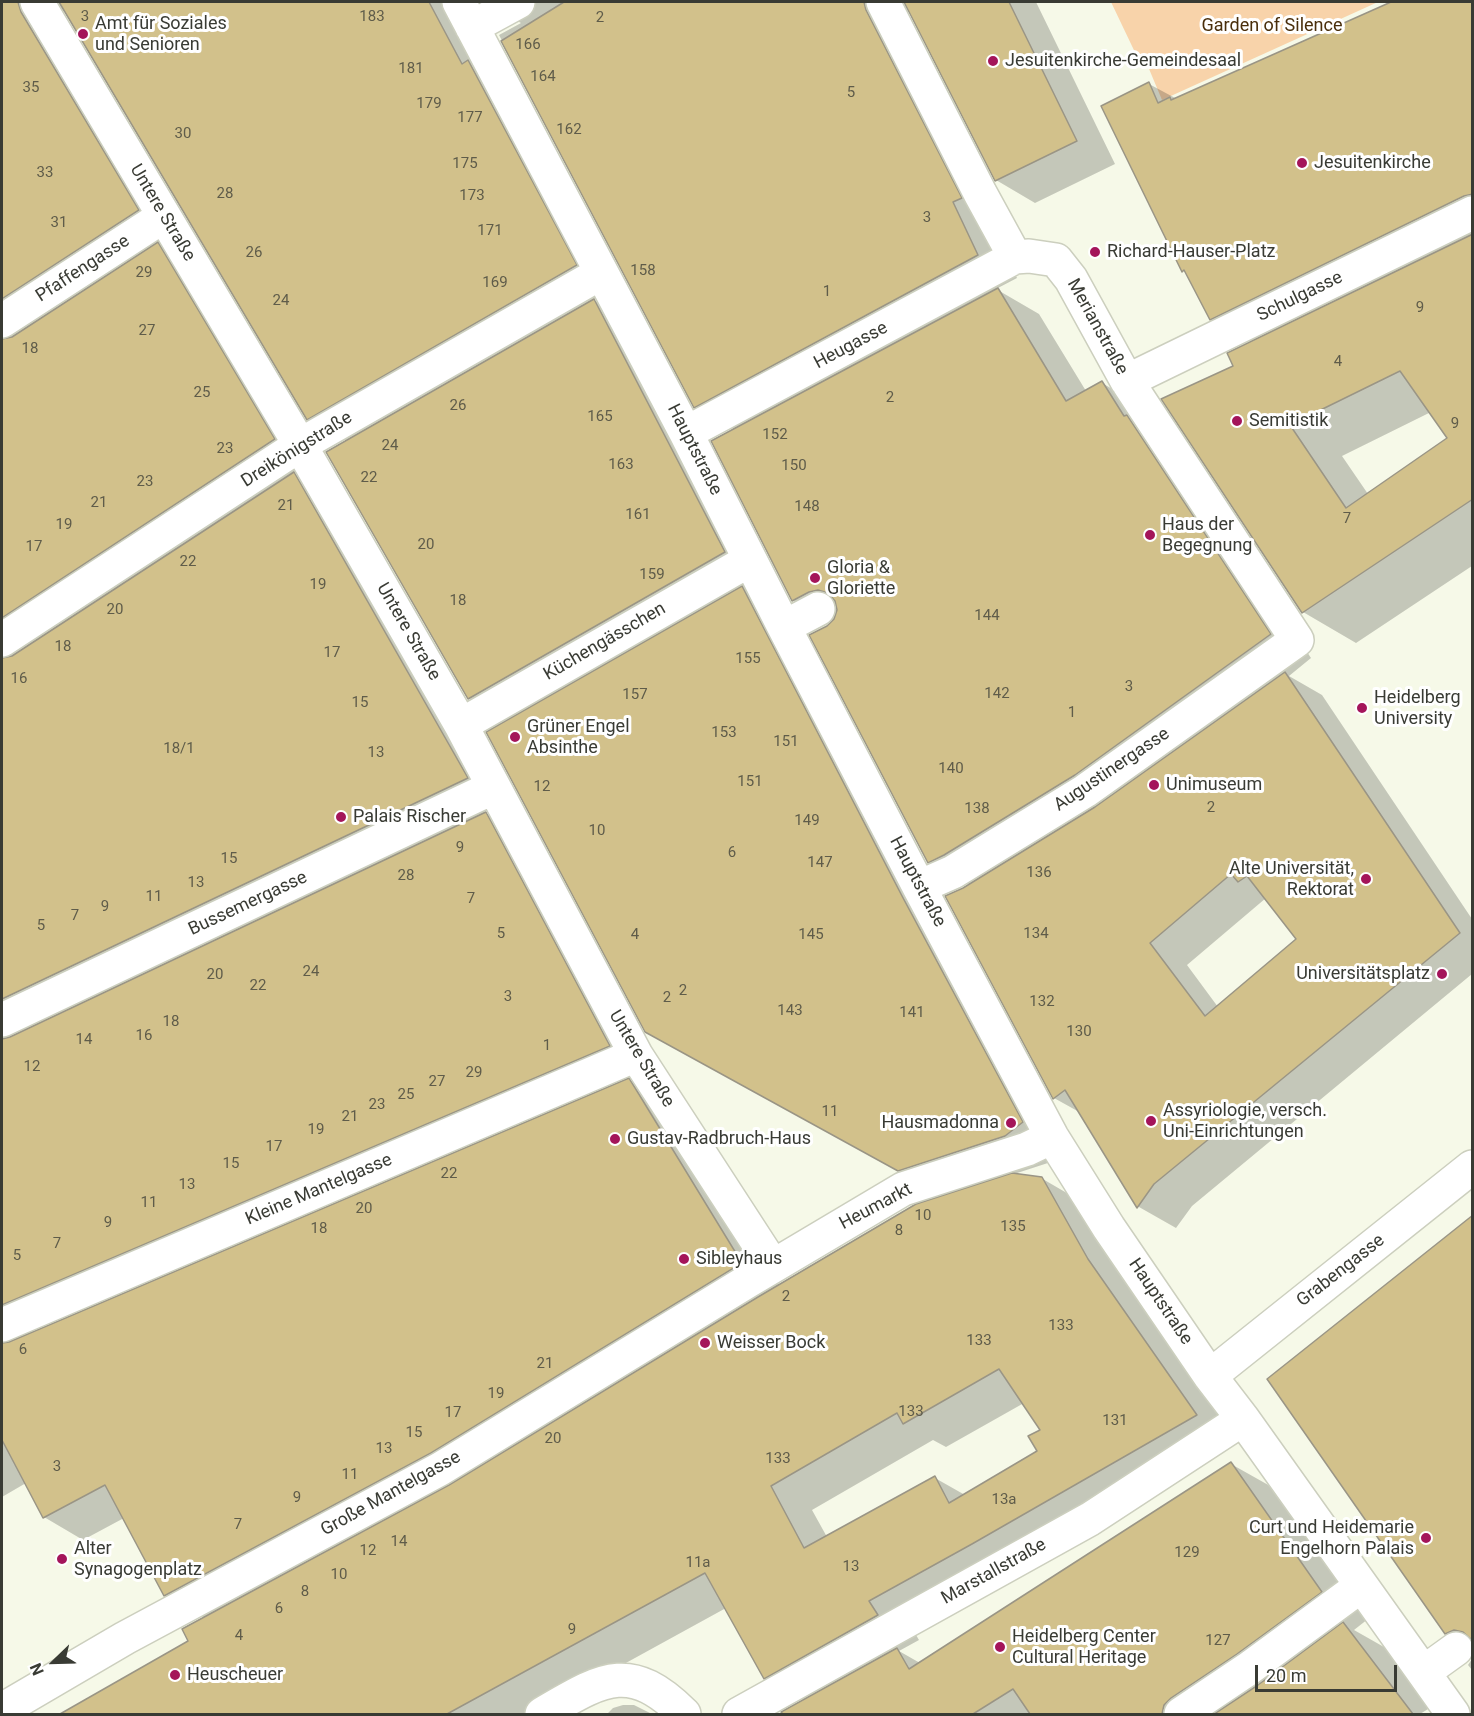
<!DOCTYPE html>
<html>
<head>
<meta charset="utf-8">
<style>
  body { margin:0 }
  #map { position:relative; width:1474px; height:1716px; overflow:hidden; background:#f6f9e8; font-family:Roboto,sans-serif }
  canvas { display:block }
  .frame { position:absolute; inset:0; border:3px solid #393b34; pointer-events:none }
  .north { position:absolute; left:24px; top:1632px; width:60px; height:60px; -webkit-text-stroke:4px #fff; paint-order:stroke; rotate:247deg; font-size:16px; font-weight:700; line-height:24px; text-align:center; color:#393b34 }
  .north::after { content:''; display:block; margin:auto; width:21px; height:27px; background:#393b34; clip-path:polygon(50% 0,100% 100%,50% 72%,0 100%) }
  .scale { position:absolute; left:1255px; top:1665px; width:142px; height:27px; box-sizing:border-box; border:3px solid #393b34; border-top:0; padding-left:8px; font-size:18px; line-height:21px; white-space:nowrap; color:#393b34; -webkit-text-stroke:4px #fff; paint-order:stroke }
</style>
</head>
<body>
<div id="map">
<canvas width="1474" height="1716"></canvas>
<div class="frame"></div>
<div class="north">N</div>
<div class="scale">20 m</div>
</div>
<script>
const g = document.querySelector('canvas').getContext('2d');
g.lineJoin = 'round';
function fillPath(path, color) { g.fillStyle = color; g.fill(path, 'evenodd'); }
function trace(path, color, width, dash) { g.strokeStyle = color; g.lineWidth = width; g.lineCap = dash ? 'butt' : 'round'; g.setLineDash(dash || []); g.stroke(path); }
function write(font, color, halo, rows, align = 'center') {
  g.font = font + ' Roboto,sans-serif'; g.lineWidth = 6; g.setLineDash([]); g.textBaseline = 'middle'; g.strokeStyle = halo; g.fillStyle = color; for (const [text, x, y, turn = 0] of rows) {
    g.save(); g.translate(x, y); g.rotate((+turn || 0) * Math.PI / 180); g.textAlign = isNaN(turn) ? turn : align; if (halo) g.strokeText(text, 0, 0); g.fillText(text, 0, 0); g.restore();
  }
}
const green = new Path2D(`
  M 1111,2 L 1378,2 L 1162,100 L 1147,64 L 1142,67 Z`);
const shadow = new Path2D(`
  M 2,2 L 1036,2 L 1115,164 L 1035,203 L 996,180 L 910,11 L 907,14 L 992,225 L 1017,278 L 996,289 L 1039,314 L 1086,391 L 1102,383 L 1143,407 L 1168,441 L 1311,658 L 1289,676 L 1322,695 L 1472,919 L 1472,974 L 1192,1206 L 1176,1228 L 1139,1207 L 1081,1113 L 1054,1098 L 970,885 L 929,862 L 828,627 L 832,623 L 793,600 L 713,442 L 735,430 L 695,406 L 499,35 L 521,23 L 492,7 L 483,14 L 615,288 L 594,300 L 646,330 L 1051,1162 L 1011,1175 L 1041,1178 L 1084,1203 L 1238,1439 L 910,1625 L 919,1640 L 899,1651 L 920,1663 L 1231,1464 L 1279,1491 L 1368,1619 L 1354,1630 L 1391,1651 L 1433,1706 L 1420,1714 L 785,1714 L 783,1712 L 805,1701 L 765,1678 L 726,1608 L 533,1714 L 63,1714 L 190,1642 L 205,1618 L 165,1595 L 124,1518 L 83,1540 L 44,1517 L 26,1483 L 2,1497 ZM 65,10 L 308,418 L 347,441 L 469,698 L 509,721 L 692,1057 L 945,1197 L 780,1286 L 668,1103 L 629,1080 L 28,1335 L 34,1330 L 648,1068 L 525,836 L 484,812 L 507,801 L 333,496 L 295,474 L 313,462 L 197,267 L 159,245 L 177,233 L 60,15 ZM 819,597 L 843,610 L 842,613 L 819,600 ZM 1266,898 L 1298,939 L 1218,1007 L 1187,965 ZM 1024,1403 L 1042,1430 L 1039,1452 L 965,1495 L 935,1478 L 827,1537 L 812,1510 L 933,1440 L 946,1447 Z
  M 1394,2 L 1472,2 L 1472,566 L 1356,643 L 1303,612 L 1235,366 L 1252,343 L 1211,319 L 1187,273 L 1183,270 L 1149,84 L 1177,99 ZM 1431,412 L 1449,438 L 1368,494 L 1342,456 Z
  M 1472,1216 L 1472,1647 L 1447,1632 L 1270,1379 Z
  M 1472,1659 L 1472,1670 L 1468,1665 Z
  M 623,1705 L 634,1705 L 652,1714 L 607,1714 L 613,1708 Z`);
const building = new Path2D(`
  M 2,2 L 18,2 L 21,12 L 139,210 L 2,299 Z
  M 59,2 L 429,2 L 462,64 L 468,60 L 577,265 L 307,420 Z
  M 564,2 L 864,2 L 866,10 L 962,198 L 953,202 L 978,255 L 694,408 L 501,41 Z
  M 904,2 L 1009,2 L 1077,141 L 995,181 Z
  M 1391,2 L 1473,2 L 1473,194 L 1464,196 L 1210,320 L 1184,270 L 1182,272 L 1101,106 L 1149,82 L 1158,103 L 1170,97 L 1171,100 Z
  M 1473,234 L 1473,499 L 1302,613 L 1161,399 L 1233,366 L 1227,353 ZM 1400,371 L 1447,438 L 1346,508 L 1290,425 Z
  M 158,242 L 275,439 L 2,618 L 2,339 L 12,337 Z
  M 998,288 L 1066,401 L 1102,381 L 1124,416 L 1127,415 L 1271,634 L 1075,775 L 944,855 L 928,863 L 809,635 L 827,626 L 834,619 L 837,610 L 835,601 L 828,593 L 818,590 L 809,592 L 792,601 L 711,441 Z
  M 594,299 L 725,552 L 468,699 L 326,452 Z
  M 294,472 L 468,778 L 2,999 L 2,658 L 12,656 Z
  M 742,586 L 902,896 L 1023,1122 L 1005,1136 L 898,1171 L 645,1032 L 486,732 Z
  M 1285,672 L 1460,933 L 1154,1184 L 1137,1208 L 1065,1090 L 1053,1099 L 945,896 L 963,888 L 1095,807 ZM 1231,874 L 1238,882 L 1247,876 L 1296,939 L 1205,1016 L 1150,943 Z
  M 486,812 L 610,1046 L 2,1305 L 2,1039 L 10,1037 Z
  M 629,1078 L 742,1263 L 431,1453 L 164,1596 L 105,1485 L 43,1518 L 2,1440 L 2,1343 L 9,1342 Z
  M 1012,1173 L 1042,1177 L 1088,1259 L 1197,1415 L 972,1544 L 869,1601 L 878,1615 L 764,1679 L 705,1573 L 447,1714 L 60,1714 L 188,1641 L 182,1629 L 449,1485 L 758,1297 L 916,1204 ZM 999,1369 L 1040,1430 L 1028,1436 L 1037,1451 L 949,1503 L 935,1476 L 804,1548 L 771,1486 L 897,1413 L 903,1424 Z
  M 1473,1215 L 1473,1641 L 1463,1632 L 1454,1630 L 1445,1634 L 1267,1379 Z
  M 1231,1462 L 1322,1592 L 1237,1654 L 1171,1698 L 1164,1705 L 1162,1714 L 1030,1714 L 1013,1689 L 973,1714 L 783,1714 L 781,1712 L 897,1648 L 909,1669 Z
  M 1343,1622 L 1413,1714 L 1214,1714 L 1258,1685 Z`);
const street = new Path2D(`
  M 37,2 L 300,445 L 461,725 L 636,1055 L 773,1266
  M 459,2 L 686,433 L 784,627 L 919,887 L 1052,1137 L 1109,1228 L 1210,1376 L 1243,1419 L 1453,1714
  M 883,2 L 980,193 L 1015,257 L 1029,256 L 1056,260 L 1071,279 L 1127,381 L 1297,640 L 1085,791 L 953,872 L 919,887
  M 472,27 L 518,2
  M 2,321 L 164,216
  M 1127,381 L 1472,213
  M 686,433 L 1015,257
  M 784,627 L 818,609
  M 2,640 L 300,445 L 601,273
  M 461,725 L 750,560
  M 2,1020 L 494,787
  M 2,1325 L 636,1055
  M 1210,1376 L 1472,1167
  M 1424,1672 L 1456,1649
  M 2,1710 L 125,1638 L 440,1469 L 748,1281 L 903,1189 L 1027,1149 L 1052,1137
  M 542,1714 C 601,1680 629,1659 684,1714
  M 739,1714 L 1090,1519 L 1243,1419
  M 1181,1714 L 1248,1669 L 1361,1586`);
const markers = [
  [83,34,6,"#a4155a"],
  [993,61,6,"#a4155a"],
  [1302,163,6,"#a4155a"],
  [1095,252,6,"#a4155a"],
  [1237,421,6,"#a4155a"],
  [1150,535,6,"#a4155a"],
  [815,578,6,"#a4155a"],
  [1362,708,6,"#a4155a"],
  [515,737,6,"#a4155a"],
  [1154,785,6,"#a4155a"],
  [341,817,6,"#a4155a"],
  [1366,879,6,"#a4155a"],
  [1442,974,6,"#a4155a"],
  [1151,1121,6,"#a4155a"],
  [1011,1123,6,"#a4155a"],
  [615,1139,6,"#a4155a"],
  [684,1259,6,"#a4155a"],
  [705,1343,6,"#a4155a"],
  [1426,1538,6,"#a4155a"],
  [62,1559,6,"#a4155a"],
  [1000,1647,6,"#a4155a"],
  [175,1675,6,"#a4155a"]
];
const numberNames = [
  ["3",85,17],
  ["183",372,17],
  ["2",600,18],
  ["166",528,45],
  ["181",411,69],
  ["164",543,77],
  ["35",31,88],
  ["5",851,93],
  ["179",429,104],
  ["177",470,118],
  ["162",569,130],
  ["30",183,134],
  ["175",465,164],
  ["33",45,173],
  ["28",225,194],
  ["173",472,196],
  ["3",927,218],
  ["31",59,223],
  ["171",490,231],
  ["26",254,253],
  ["158",643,271],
  ["29",144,273],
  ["169",495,283],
  ["1",827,292],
  ["24",281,301],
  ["9",1420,308],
  ["27",147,331],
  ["18",30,349],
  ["4",1338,362],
  ["25",202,393],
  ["2",890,398],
  ["26",458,406],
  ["165",600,417],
  ["9",1455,424],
  ["152",775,435],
  ["24",390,446],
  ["23",225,449],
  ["163",621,465],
  ["150",794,466],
  ["22",369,478],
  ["23",145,482],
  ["21",99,503],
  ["21",286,506],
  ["148",807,507],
  ["161",638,515],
  ["7",1347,519],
  ["19",64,525],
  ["20",426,545],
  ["17",34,547],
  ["22",188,562],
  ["159",652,575],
  ["19",318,585],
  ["18",458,601],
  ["20",115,610],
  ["144",987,616],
  ["18",63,647],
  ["17",332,653],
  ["155",748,659],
  ["16",19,679],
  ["3",1129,687],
  ["142",997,694],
  ["157",635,695],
  ["15",360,703],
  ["1",1072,713],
  ["153",724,733],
  ["151",786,742],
  ["18/1",179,749],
  ["13",376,753],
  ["140",951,769],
  ["151",750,782],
  ["12",542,787],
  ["2",1211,808],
  ["138",977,809],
  ["149",807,821],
  ["10",597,831],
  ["9",460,848],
  ["6",732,853],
  ["15",229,859],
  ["147",820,863],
  ["136",1039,873],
  ["28",406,876],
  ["13",196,883],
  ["11",154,897],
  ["7",471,899],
  ["9",105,907],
  ["7",75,916],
  ["5",41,926],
  ["5",501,934],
  ["134",1036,934],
  ["4",635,935],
  ["145",811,935],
  ["24",311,972],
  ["20",215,975],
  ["22",258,986],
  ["2",683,991],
  ["3",508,997],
  ["2",667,998],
  ["132",1042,1002],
  ["143",790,1011],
  ["141",912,1013],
  ["18",171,1022],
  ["130",1079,1032],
  ["16",144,1036],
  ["14",84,1040],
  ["1",547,1046],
  ["12",32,1067],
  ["29",474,1073],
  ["27",437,1082],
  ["25",406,1095],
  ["23",377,1105],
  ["11",830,1112],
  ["21",350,1117],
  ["19",316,1130],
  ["17",274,1147],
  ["15",231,1164],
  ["22",449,1174],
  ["13",187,1185],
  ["11",149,1203],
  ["20",364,1209],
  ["10",923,1216],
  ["9",108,1223],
  ["135",1013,1227],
  ["18",319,1229],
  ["8",899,1231],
  ["7",57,1244],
  ["5",17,1256],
  ["2",786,1297],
  ["133",1061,1326],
  ["133",979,1341],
  ["6",23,1350],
  ["21",545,1364],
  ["19",496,1394],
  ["133",911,1412],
  ["17",453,1413],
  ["131",1115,1421],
  ["15",414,1433],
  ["20",553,1439],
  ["13",384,1449],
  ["133",778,1459],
  ["3",57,1467],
  ["11",350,1475],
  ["9",297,1498],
  ["13a",1004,1500],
  ["7",238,1525],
  ["14",399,1542],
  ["12",368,1551],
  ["129",1187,1553],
  ["11a",698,1563],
  ["13",851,1567],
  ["10",339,1575],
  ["8",305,1592],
  ["6",279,1609],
  ["9",572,1630],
  ["4",239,1636],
  ["127",1218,1641]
];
const poiNames = [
  ["Amt für Soziales",95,24],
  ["und Senioren",95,45],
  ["Jesuitenkirche-Gemeindesaal",1005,61],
  ["Jesuitenkirche",1314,163],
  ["Richard-Hauser-Platz",1107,252],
  ["Semitistik",1249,421],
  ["Haus der",1162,525],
  ["Begegnung",1162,546],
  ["Gloria &",827,568],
  ["Gloriette",827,589],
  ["Heidelberg",1374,698],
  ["University",1374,719],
  ["Grüner Engel",527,727],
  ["Absinthe",527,748],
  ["Unimuseum",1166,785],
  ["Palais Rischer",353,817],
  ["Alte Universität,",1354,869,"right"],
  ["Rektorat",1354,890,"right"],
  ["Universitätsplatz",1430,974,"right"],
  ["Assyriologie, versch.",1163,1111],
  ["Uni-Einrichtungen",1163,1132],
  ["Hausmadonna",999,1123,"right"],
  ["Gustav-Radbruch-Haus",627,1139],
  ["Sibleyhaus",696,1259],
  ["Weisser Bock",717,1343],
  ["Curt und Heidemarie",1414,1528,"right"],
  ["Engelhorn Palais",1414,1549,"right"],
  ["Alter",74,1549],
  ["Synagogenplatz",74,1570],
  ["Heidelberg Center",1012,1637],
  ["Cultural Heritage",1012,1658],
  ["Heuscheuer",187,1675]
];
const parkNames = [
  ["Garden of Silence",1272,26]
];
const streetNames = [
  ["Untere Straße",162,213,59],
  ["Pfaffengasse",83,269,-33],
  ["Schulgasse",1300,297,-26],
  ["Merianstraße",1097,327,61],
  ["Heugasse",851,346,-28],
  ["Dreikönigstraße",297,450,-32],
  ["Hauptstraße",694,450,63],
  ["Untere Straße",408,632,60],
  ["Küchengässchen",605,642,-30],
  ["Augustinergasse",1112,770,-34],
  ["Hauptstraße",917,882,62],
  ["Bussemergasse",248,904,-25],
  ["Untere Straße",641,1059,59],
  ["Kleine Mantelgasse",319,1190,-23],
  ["Heumarkt",876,1207,-28],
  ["Grabengasse",1341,1271,-38],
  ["Hauptstraße",1160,1302,56],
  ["Große Mantelgasse",391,1494,-29],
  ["Marstallstraße",994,1572,-29]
];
fillPath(green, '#f8d3aa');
fillPath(shadow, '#0003');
fillPath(building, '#d2c18b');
trace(building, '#9a9585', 1.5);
trace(street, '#cccfbe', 36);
trace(street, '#fff', 33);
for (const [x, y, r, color] of markers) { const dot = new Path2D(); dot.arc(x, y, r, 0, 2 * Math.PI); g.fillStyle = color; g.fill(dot); trace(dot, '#fff', 2); }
write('15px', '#5f5c4a', null, numberNames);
write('18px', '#393b34', '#fff', poiNames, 'left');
write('18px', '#492e0b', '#fff', parkNames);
write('18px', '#393b34', '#fff', streetNames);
</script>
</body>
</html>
